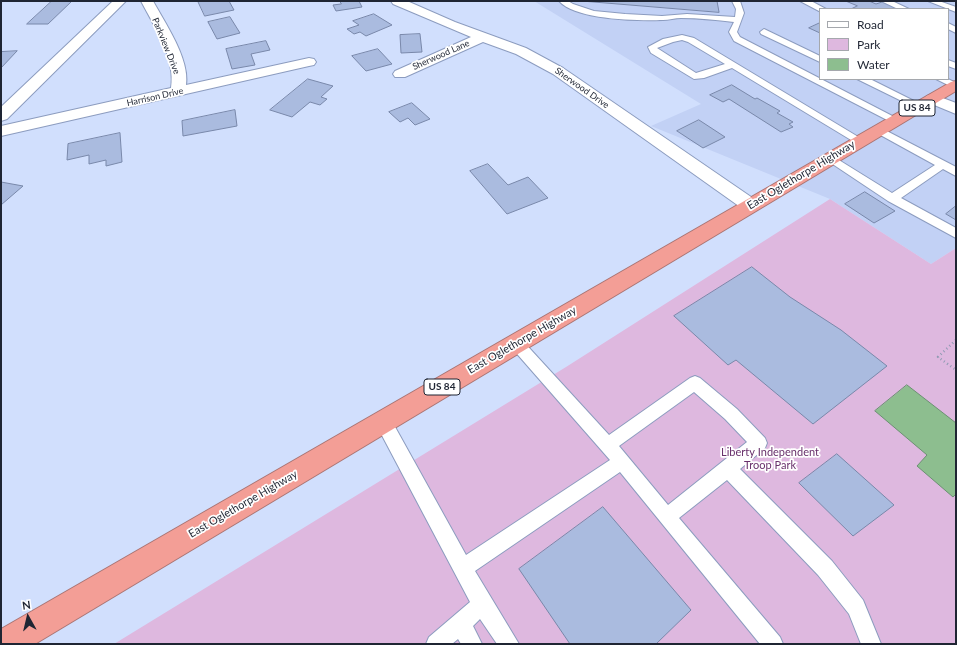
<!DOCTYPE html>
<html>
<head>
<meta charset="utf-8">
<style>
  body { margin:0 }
  #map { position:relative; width:957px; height:645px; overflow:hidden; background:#d1dffd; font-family:Lato,sans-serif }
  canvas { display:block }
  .frame { position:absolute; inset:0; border:2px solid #1f2533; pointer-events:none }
  .legend { position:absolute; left:819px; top:8px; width:130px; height:72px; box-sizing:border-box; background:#fff; border:1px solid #a5a8ad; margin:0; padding:5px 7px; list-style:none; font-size:12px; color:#1f2533 }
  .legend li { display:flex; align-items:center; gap:8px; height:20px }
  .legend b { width:20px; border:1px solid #a5a8ad }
  .north { position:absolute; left:8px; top:597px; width:40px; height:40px; -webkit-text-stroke:3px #fff; paint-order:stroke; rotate:352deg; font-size:11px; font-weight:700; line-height:16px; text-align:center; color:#1f2533 }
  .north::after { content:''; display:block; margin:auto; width:14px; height:18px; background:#1f2533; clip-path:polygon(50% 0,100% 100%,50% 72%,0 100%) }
</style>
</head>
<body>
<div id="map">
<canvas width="957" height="645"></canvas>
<div class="frame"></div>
<ul class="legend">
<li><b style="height:5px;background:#fff"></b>Road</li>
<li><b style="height:11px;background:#deb8df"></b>Park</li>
<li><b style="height:11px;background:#8dbe8f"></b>Water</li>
</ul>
<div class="north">N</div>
</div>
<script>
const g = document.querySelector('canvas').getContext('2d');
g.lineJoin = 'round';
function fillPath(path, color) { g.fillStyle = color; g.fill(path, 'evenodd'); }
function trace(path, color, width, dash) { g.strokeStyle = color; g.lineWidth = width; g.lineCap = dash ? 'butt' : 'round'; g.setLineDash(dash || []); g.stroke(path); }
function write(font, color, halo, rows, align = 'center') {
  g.font = font + ' Lato,sans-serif'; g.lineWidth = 3.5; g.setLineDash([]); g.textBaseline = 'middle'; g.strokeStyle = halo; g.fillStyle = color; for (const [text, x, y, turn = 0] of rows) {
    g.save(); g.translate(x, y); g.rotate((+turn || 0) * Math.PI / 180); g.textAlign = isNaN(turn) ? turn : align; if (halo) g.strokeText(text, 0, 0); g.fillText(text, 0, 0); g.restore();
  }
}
const built = new Path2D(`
  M 534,1 L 956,1 L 956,248 L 931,264 L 830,199 L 651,126 L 701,104 ZM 820,9 L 948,9 L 948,79 L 820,79 Z`);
const green = new Path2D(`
  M 830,199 L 931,264 L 956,248 L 956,644 L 114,644 L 566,367 Z`);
const water = new Path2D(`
  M 907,385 L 956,423 L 956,494 L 953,497 L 917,466 L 927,455 L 875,411 Z`);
const building = new Path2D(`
  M 52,1 L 72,1 L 48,24 L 27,24 Z
  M 198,1 L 229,1 L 234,10 L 205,16 Z
  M 340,1 L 359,1 L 362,7 L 336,11 L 333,5 L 341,4 Z
  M 582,1 L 717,1 L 719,12 Z
  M 846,1 L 869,1 L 876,4 L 885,1 L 903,9 L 851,9 L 857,6 Z
  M 374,14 L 392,25 L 366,36 L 360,32 L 354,34 L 347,29 L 359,25 L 353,21 Z
  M 230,17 L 240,33 L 217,39 L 208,22 Z
  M 820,23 L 820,33 L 809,28 Z
  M 420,34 L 422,52 L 401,53 L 400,35 Z
  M 266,41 L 270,50 L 251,54 L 255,65 L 232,69 L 226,49 Z
  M 378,49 L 392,64 L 366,71 L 352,56 Z
  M 17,51 L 1,68 L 1,52 Z
  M 308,79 L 333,86 L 321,97 L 327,99 L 320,105 L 310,102 L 292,117 L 270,110 Z
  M 732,85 L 755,99 L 757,98 L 780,111 L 777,113 L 793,122 L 789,124 L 793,127 L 781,132 L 729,99 L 723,102 L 710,95 Z
  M 412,103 L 430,119 L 415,125 L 408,118 L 400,122 L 389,112 Z
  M 235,110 L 237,126 L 183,136 L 182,121 Z
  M 699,120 L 725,137 L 703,148 L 677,131 Z
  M 120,133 L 122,162 L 106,166 L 106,160 L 89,164 L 89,155 L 67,160 L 68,144 Z
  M 488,164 L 508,185 L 528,177 L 548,198 L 507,214 L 470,171 Z
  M 1,182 L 23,186 L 1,205 Z
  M 865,192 L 895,211 L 874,223 L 845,204 Z
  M 956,206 L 956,220 L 946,214 Z
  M 752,267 L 790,297 L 841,330 L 887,366 L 813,424 L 736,360 L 728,365 L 674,316 Z
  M 837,454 L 894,505 L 853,536 L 799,483 Z
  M 603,507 L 691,610 L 656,644 L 570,644 L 519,569 Z`);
const path = new Path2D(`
  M 956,340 L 938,357 L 956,370`);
const lane = new Path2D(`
  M 559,1 L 568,1 L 573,4 L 594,11 L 625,14 L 662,16 L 687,14 L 735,17 L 736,9 L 732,1 L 740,1 L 744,13 L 737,32 L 740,37 L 900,120 L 899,122 L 891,122 L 734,41 L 729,32 L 734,22 C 716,20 699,18 681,18 C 675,18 669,20 663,20 C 638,21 576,20 559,1 Z
  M 800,1 L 811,1 L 826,9 L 820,9 L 819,11 Z
  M 881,1 L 892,1 L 909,9 L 898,9 Z
  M 928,1 L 939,1 L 956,7 L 956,12 Z
  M 948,23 L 956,27 L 956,33 L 948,29 Z
  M 764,29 L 820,56 L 820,62 L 761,34 L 760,32 Z
  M 682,35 L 694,38 L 865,141 L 864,143 L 856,143 L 732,68 L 704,78 L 694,79 L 651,53 L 648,47 L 663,39 ZM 682,40 L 688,42 L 725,64 L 696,73 L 657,48 L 673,42 Z
  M 948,60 L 956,63 L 956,69 L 948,66 Z
  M 857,79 L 870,79 L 924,106 L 919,109 L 916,108 Z
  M 936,79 L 948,79 L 956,83 L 956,89 Z
  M 879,127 L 956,167 L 956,176 L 943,169 L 901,198 L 956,228 L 956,238 L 888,201 L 825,159 L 830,156 L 834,157 L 892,193 L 935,165 L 875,132 L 874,130 L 875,128 Z
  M 516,337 L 521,339 L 609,435 L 690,378 L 695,376 L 700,378 L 737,409 L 765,438 L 767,443 L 765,448 L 740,469 L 832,561 L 863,600 L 881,644 L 861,644 L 849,614 L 818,575 L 727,480 L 679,518 L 780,637 L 783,644 L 760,644 L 620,472 L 475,571 L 519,644 L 497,644 L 480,619 L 473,626 L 482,644 L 461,644 L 458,639 L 452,644 L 426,644 L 429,637 L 470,602 L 377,426 L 375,421 L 377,416 L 383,414 L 389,416 L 466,555 L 610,460 L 511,347 L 509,343 L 511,339 ZM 694,392 L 725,419 L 747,442 L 668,505 L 619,446 Z`);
const street = new Path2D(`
  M 113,1 L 126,1 L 7,119 L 1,121 L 1,107 Z
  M 141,1 L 153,1 C 165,23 190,59 186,85 L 309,58 L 314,59 L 316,62 L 314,65 L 309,66 L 1,136 L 1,126 L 171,88 C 176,58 154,26 141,1 Z
  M 391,1 L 407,1 L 455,22 L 526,48 L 563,68 L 757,201 L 759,205 L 757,209 L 750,211 L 743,209 L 553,74 L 516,54 L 483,42 L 405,77 L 395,77 L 393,74 L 395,71 L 471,37 L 393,4 Z`);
const secondary = new Path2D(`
  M 932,94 L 956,103 L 956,114 L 927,102 L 924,99 L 927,96 Z`);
const highway = new Path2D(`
  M 956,81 L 956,91 L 35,644 L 1,644 L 1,629 L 951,82 Z`);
const farStreetnames = [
  ["Parkview Drive",166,46,68],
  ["Sherwood Lane",441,55,-24],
  ["Sherwood Drive",582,88,35],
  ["Harrison Drive",155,97,-13]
];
const shields = [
  [917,108,36],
  [442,387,36]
];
const shieldNames = [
  ["US 84",917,108],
  ["US 84",442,387]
];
const streetNames = [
  ["East Oglethorpe Highway",801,175,-31],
  ["East Oglethorpe Highway",522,340,-30],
  ["East Oglethorpe Highway",243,504,-30]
];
const parkNames = [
  ["Liberty Independent",770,452],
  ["Troop Park",770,465]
];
fillPath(built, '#c2d1f5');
fillPath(green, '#deb8df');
fillPath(water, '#8dbe8f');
trace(water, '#6c9073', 1);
fillPath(building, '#aabbdf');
trace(building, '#7988aa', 1);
trace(lane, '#8c9cbf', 2);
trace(street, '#8c9cbf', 2);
trace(secondary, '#8c9cbf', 2);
trace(highway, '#a97473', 2);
trace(path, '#8f9ab2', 2.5, [1, 3]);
fillPath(lane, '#fff');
fillPath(street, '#fff');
fillPath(secondary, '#fff');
fillPath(highway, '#f39e96');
write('9px', '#1f2533', '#fff', farStreetnames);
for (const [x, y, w] of shields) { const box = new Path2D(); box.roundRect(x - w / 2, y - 8, w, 16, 3); g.fillStyle = '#fff'; g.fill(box); trace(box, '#1f2533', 1); }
write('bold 10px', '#1f2533', null, shieldNames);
write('11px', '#1f2533', '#fff', streetNames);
write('11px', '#68306b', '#fff', parkNames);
</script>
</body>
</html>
